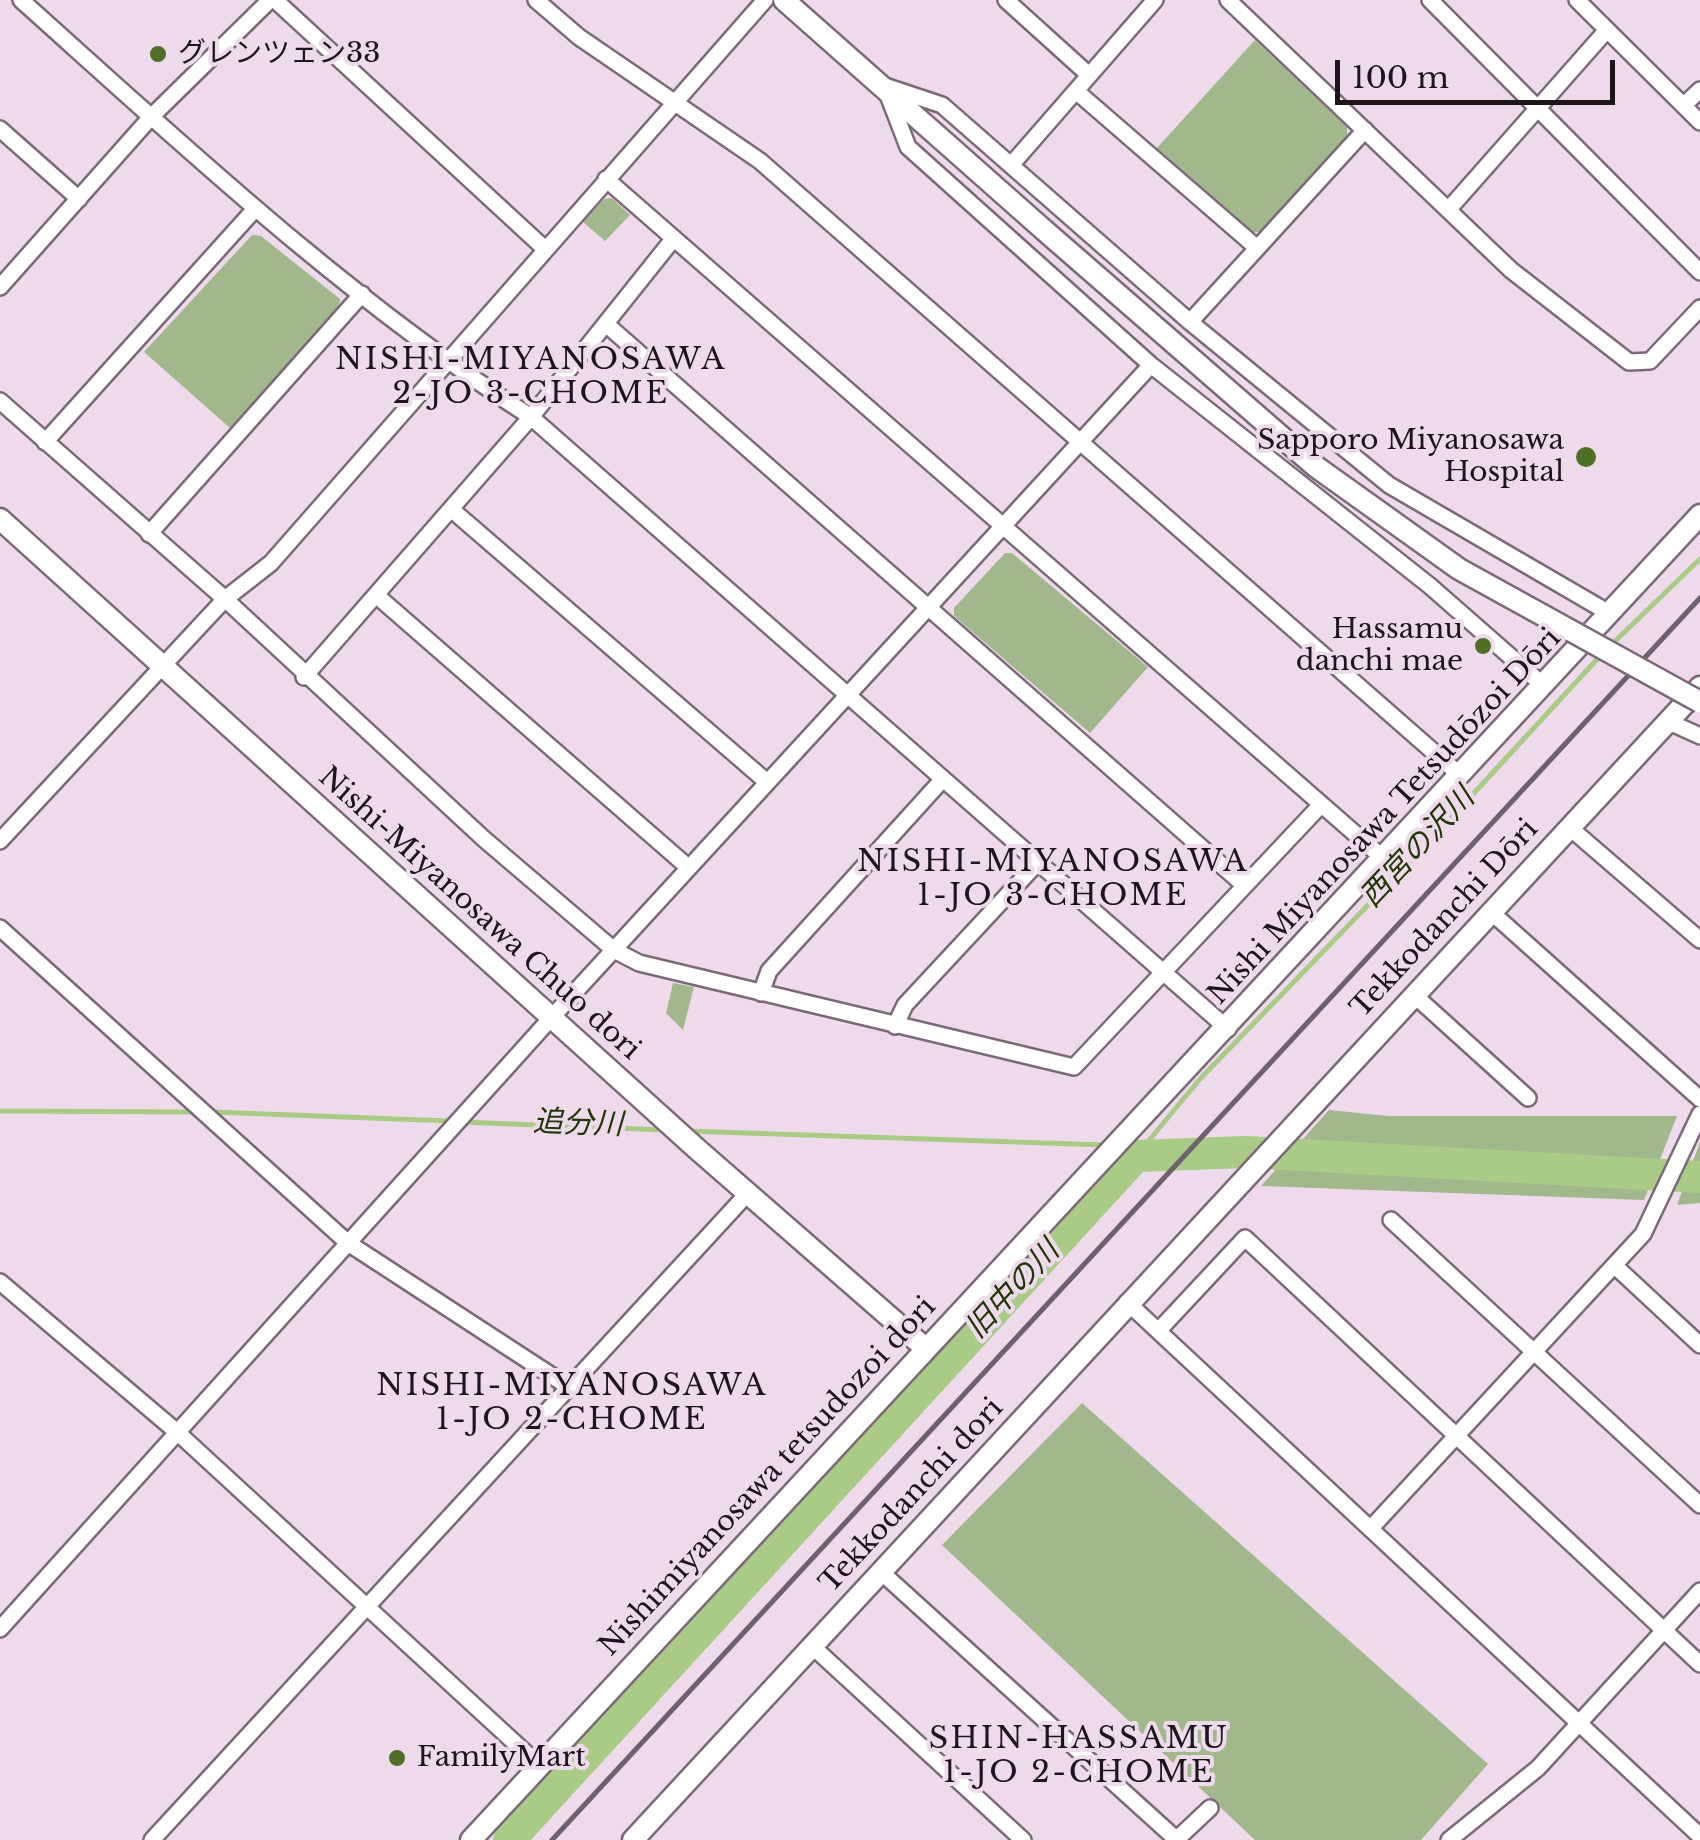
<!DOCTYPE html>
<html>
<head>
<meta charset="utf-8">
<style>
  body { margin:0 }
  #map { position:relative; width:1700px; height:1840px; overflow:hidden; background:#efdaec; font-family:"Libre Baskerville",serif }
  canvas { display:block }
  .scale { position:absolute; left:1335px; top:60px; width:280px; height:45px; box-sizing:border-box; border:5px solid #1c151c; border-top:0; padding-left:12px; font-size:30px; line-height:35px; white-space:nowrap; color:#1c151c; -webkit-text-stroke:8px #efdaec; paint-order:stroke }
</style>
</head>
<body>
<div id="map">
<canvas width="1700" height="1840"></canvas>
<div class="scale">100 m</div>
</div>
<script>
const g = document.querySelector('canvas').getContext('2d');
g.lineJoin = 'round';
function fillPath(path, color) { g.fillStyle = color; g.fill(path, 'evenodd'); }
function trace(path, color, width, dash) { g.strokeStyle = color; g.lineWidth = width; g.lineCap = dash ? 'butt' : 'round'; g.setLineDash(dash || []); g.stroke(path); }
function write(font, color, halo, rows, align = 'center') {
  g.font = font + ' "Libre Baskerville","Noto Sans JP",serif'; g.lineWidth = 8; g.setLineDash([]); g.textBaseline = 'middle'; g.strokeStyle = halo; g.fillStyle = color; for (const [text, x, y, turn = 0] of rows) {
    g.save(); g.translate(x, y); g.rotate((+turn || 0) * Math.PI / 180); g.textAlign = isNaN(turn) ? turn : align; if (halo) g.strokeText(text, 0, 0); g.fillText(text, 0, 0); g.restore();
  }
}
const green = new Path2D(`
  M 1255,40 L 1347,127 L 1347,137 L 1262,232 L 1253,232 L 1157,148 Z
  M 612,198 L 630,215 L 605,241 L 583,222 L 604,199 Z
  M 252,235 L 261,236 L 340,299 L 339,311 L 230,428 L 144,352 Z
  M 1005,553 L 1012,553 L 1148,667 L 1090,733 L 954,616 L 954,608 Z
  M 673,983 L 694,987 L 683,1030 L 666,1013 Z
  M 1329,1110 L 1388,1116 L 1677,1116 L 1644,1200 L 1261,1186 Z
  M 1700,1142 L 1700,1203 L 1677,1205 Z
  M 1082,1403 L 1488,1764 L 1421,1840 L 1255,1840 L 942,1545 Z`);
const stream = new Path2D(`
  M 1609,647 L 1700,559
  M 0,1111 L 196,1112
  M 212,1112 L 450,1121
  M 461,1122 L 665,1130
  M 686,1131 L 1105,1145
  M 1126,1145 L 1143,1145
  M 1136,1156 L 1200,1079 L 1429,842 L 1601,655`);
const river = new Path2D(`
  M 509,1840 L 1136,1156 L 1246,1152 L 1700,1177`);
const minor = new Path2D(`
  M 21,0 C 185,147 346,298 531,417 L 1228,1029
  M 275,0 L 545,249
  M 536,0 L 579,37 L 760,161 L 1461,776
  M 1006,0 L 1089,75
  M 1228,0 L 1511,270 L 1629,362 L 1650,361 L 1700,308
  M 1430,0 L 1700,272
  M 1577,0 L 1700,122
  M 885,86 L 942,105 L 1190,322 L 1389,485 L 1609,613
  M 1076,91 L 1256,247
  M 888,95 L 908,147 L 1151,365 L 1430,586 L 1544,686
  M 1684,105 L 1700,90
  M 0,129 L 79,199
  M 1012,164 L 1155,0
  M 606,179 L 1384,859
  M 1448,210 L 1606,31
  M 0,287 L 151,117 L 270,0
  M 1190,322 L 1365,130
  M 606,324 L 1244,885
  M 0,401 L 225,599 L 484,839 L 614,950 L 639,963 L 1074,1067 L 1319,807
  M 45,442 L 255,209
  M 451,509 L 767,782
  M 149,534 L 362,294
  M 376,595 L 689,868
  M 304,677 L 531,417 L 674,238
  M 1667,721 L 1700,736
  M 1569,827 L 1700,940
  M 0,841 L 225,599 L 271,563 L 765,0
  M 1490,911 L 1700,1099
  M 0,928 L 348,1243 L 569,1387
  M 761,993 L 769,971 L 943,779
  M 1413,994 L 1528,1098
  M 895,1026 L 905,1005 L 1039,861
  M 1391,1220 L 1700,1505
  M 1615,1266 L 1700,1345
  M 0,1282 L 177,1432 L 540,1766
  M 1127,1302 L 1700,1836
  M 1160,1329 L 1245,1238 L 1700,1664
  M 1371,1528 L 1643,1234 L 1700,1114
  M 880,1571 L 1177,1840
  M 0,1629 L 552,1017 L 1151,365
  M 812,1646 L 1023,1840
  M 152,1840 L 748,1193
  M 1176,1840 L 1210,1808
  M 1449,1840 L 1538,1768 L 1700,1591`);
const tertiary = new Path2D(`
  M 784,0 L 1044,230
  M 0,519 L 697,1149 L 924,1347
  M 471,1840 L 1700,515
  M 633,1840 L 1700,687`);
const rail = new Path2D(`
  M 552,1840 L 1700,598`);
const tertiaryBridge = new Path2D(`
  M 1044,230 L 1315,466 L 1459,569 L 1700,702`);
const markers = [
  [158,54,10,"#4e6f26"],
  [1586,457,12,"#4e6f26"],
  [1483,646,10,"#4e6f26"],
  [397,1758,10,"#4e6f26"]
];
const poiNames = [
  ["グレンツェン33",178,54],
  ["Sapporo Miyanosawa",1564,441,"right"],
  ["Hospital",1564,473,"right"],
  ["Hassamu",1463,630,"right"],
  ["danchi mae",1463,662,"right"],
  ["FamilyMart",417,1758]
];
const streetNames = [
  ["Nishi Miyanosawa Tetsudōzoi Dōri",1385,817,-47],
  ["Nishi-Miyanosawa Chuo dori",479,914,42],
  ["Tekkodanchi Dōri",1445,919,-47],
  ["Nishimiyanosawa tetsudozoi dori",768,1477,-47],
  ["Tekkodanchi dori",912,1496,-47]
];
const neighbourhoodNames = [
  ["NISHI-MIYANOSAWA",531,361],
  ["2-JO 3-CHOME",531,395],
  ["NISHI-MIYANOSAWA",1053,863],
  ["1-JO 3-CHOME",1053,897],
  ["NISHI-MIYANOSAWA",572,1387],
  ["1-JO 2-CHOME",572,1421],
  ["SHIN-HASSAMU",1079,1740],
  ["1-JO 2-CHOME",1079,1774]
];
const waterNames = [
  ["西宮の沢川",1418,848,-47],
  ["追分川",578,1124,2],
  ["旧中の川",1013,1290,-47]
];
fillPath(green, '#a1b88c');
trace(stream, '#a9cb86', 5);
trace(river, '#a9cb86', 32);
trace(minor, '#7b6979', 20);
trace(tertiary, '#7b6979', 25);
trace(minor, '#fff', 15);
trace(tertiary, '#fff', 20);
trace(rail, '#6d616c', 5);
trace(tertiaryBridge, '#7b6979', 25, []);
trace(tertiaryBridge, '#fff', 20);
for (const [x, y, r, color] of markers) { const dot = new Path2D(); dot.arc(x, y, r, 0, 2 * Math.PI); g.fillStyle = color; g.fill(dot); trace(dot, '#efdaec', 4); }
write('28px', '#1c151c', '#efdaec', poiNames, 'left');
write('28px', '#1c151c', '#efdaec', streetNames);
g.letterSpacing = '2.5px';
write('30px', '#1c151c', '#efdaec', neighbourhoodNames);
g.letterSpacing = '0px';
write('italic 30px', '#213603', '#efdaec', waterNames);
</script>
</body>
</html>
